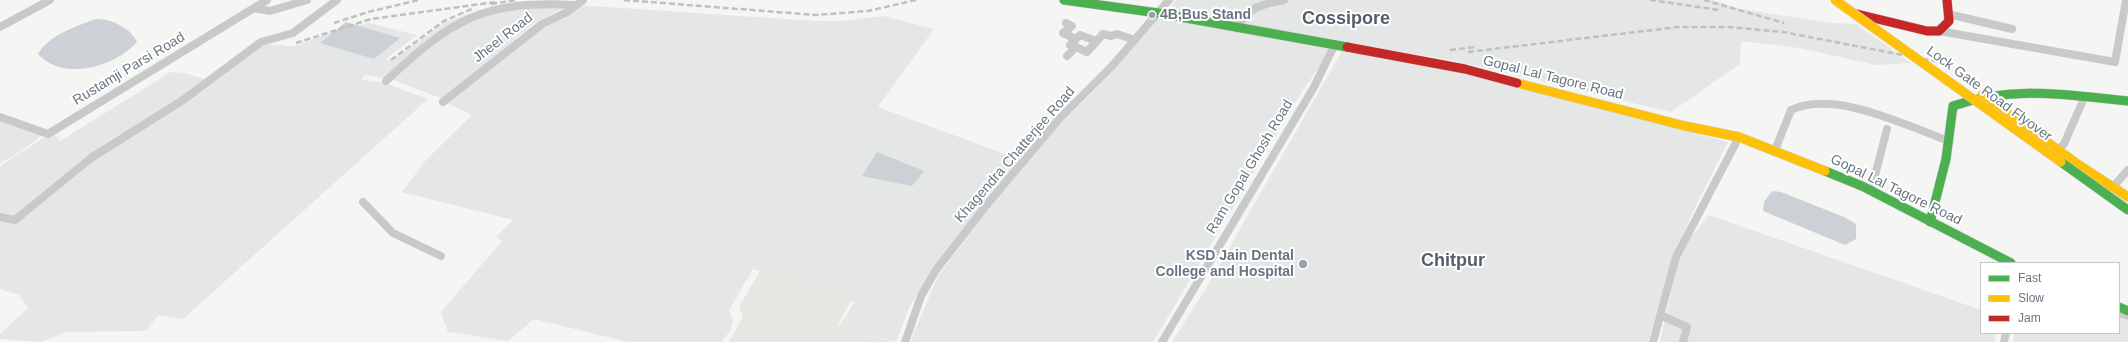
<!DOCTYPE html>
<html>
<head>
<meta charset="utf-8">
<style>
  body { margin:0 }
  #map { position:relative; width:2128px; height:342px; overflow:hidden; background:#f5f5f4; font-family:Arial,sans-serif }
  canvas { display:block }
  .legend { position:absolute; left:1980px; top:262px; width:140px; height:72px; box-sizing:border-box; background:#fff; border:1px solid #c3c8cd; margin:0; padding:5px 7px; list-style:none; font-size:12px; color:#687682 }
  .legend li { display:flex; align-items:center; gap:8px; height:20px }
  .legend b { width:20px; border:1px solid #c3c8cd }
</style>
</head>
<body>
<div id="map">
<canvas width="2128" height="342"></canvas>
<ul class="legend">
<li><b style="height:5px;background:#4caf50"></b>Fast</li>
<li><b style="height:5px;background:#ffc107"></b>Slow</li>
<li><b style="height:5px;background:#c62828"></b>Jam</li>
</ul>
</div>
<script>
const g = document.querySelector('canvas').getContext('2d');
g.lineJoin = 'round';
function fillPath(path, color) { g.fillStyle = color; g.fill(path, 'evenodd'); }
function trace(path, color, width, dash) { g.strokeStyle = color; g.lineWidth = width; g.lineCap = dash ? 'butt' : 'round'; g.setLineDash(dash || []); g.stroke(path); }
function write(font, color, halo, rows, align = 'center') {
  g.font = font + ' Arial,sans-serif'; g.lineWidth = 4; g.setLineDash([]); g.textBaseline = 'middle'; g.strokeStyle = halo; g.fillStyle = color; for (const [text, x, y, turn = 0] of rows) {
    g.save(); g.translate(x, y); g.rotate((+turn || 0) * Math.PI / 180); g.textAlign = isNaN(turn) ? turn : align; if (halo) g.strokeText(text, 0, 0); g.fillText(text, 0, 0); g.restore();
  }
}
const built = new Path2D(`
  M 555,0 L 572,4 L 534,23 L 443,99 L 394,80 L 365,75 L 362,80 L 384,83 L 428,99 L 183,319 L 158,315 L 146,331 L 66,332 L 41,342 L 0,339 L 0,334 L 28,308 L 19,295 L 0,289 L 0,166 L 53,132 L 60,141 L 171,72 L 185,73 L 210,81 L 261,44 L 294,46 L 342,29 L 369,23 L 417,35 L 385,60 L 394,59 L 446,22 L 477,11 L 521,2 Z
  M 1176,0 L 1713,0 L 1740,9 L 1832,23 L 1856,24 L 1911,63 L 1876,65 L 1799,48 L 1741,41 L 1740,64 L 1671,112 L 1456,61 L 1168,11 Z
  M 578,5 L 815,21 L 841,21 L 883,16 L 934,29 L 878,107 L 1021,160 L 944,254 L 910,305 L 896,342 L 838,328 L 855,302 L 753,269 L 729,310 L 733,320 L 730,331 L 721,342 L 628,342 L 534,319 L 508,341 L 448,332 L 441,312 L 502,241 L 496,237 L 513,220 L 402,192 L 426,160 L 472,115 L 445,102 L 540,24 Z
  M 1160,15 L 1334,46 L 1303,90 L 1153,342 L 911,342 L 913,335 L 938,276 L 986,212 L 1061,122 L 1089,96 Z
  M 1342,51 L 1464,72 L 1728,142 L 1695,207 L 1672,261 L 1648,342 L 1172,342 L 1208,285 Z
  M 0,121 L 42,135 L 20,152 L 0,163 Z
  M 1709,215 L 1981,310 L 1981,333 L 1995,333 L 1995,342 L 1660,342 L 1681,249 Z
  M 2119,317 L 2128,321 L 2128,342 L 2013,342 L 2014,333 L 2119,333 Z`);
const green = new Path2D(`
  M 762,268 L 854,294 L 837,327 L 891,342 L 729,342 L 743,317 L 739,307 Z`);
const water = new Path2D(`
  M 96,19 C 111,19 130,27 137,42 C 115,67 63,82 38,54 C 48,36 76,26 96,19 Z
  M 346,22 L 400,38 L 374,59 L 320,43 Z
  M 877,152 L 924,171 L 912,186 L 862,176 Z
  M 1772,191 L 1781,192 L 1844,217 L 1856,224 L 1856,239 L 1845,245 L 1763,211 L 1764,202 Z`);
const street = new Path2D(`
  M 254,8 L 270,11 L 307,0
  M 1948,14 L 2012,29
  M 1066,23 L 1072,26 L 1063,33 L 1076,39
  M 0,27 L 50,0
  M 1236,28 C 1253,5 1257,6 1284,0
  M 1939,31 L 2115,62 L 2126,0
  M 1076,47 L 1070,45 L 1080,35 L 1096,41
  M 1067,56 L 1076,47 L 1087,52 L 1103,34 L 1111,36 L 1117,34 L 1135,40
  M 386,81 C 452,20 481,0 575,5
  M 443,102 L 542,24 L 567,12 L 583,0
  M 0,117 L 48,134 L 267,0
  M 1775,150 L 1791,110 C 1834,89 1907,126 1949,141
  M 2057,150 L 2064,144 L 2084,98
  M 2113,187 L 2128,170
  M 1871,191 L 1887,129
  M 363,202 L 393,233 L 441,256
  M 0,217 L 15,220 L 91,158 L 183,100 L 261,42 L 293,33 L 337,0
  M 2119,313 L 2128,316
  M 1660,315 L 1687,327 L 1683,342
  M 905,342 L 921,296 L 936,270 L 985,207 L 1059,119 L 1112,66 L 1169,0
  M 1162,342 L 1314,87 L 1334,46
  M 1653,342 L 1676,257 L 1739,137
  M 2004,342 L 2006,333`);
const fast = new Path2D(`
  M 1064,0 L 1158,13 L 1347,47
  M 1825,171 L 1862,186 L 2011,263
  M 1930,222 L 1946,159 L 1953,106 C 2013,85 2067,95 2128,101
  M 2119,307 L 2128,311`);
const slow = new Path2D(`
  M 1517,83 L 1685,126 L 1739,137 L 1825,171
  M 1982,95 L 2076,163 L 2128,197`);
const jam = new Path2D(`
  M 1857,14 L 1927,31 L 1939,31 L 1949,21 L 1947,0
  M 1347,47 L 1465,69 L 1517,83`);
const rail = new Path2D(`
  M 624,0 L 816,15 L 868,11 L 916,0
  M 1650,0 L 1719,10
  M 1704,0 L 1784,23
  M 491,4 L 517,0
  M 334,23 L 368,12 L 419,0
  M 296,43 L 371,19 L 496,2
  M 1450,50 L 1475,47
  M 1468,52 L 1678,27 L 1729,27 L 1783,32 L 1950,64
  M 391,60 L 444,21 L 474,8`);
const fastBridge = new Path2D(`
  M 2061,162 L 2128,210`);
const slowBridge = new Path2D(`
  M 1835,0 L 2061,162`);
const markers = [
  [1152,15,4,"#99a2aa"],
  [1303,264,5,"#99a2aa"]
];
const poiNames = [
  ["4B,Bus Stand",1160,15],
  ["KSD Jain Dental",1294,256,"right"],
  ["College and Hospital",1294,272,"right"]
];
const streetNames = [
  ["Jheel Road",503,38,-38],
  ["Rustamji Parsi Road",129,69,-31],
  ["Gopal Lal Tagore Road",1553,78,14],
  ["Lock Gate Road Flyover",1989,94,36],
  ["Khagendra Chatterjee Road",1015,155,-49],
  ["Ram Gopal Ghosh Road",1250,167,-59],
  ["Gopal Lal Tagore Road",1896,190,26]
];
const districtNames = [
  ["Cossipore",1346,19],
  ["Chitpur",1453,261]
];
fillPath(built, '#e5e7e7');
fillPath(green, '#e4e7e2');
fillPath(water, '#cbd1d4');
trace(fast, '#d2d3d3', 10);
trace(slow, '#d2d3d3', 10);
trace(jam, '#d2d3d3', 10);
trace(street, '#c8caca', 8);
trace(fast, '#4caf50', 9);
trace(slow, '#ffc107', 9);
trace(jam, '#c62828', 9);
trace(rail, '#bfc0c1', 2.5, [6, 3]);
trace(fastBridge, '#d1d2d2', 10, []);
trace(slowBridge, '#d1d2d2', 10, []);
trace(fastBridge, '#4caf50', 9);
trace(slowBridge, '#ffc107', 9);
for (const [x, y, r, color] of markers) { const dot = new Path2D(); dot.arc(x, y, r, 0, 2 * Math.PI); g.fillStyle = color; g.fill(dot); trace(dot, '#fff', 1.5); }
write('bold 14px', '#687682', '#fff', poiNames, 'left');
write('14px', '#687682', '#fff', streetNames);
write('bold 18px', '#555f68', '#fff', districtNames);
</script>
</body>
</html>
